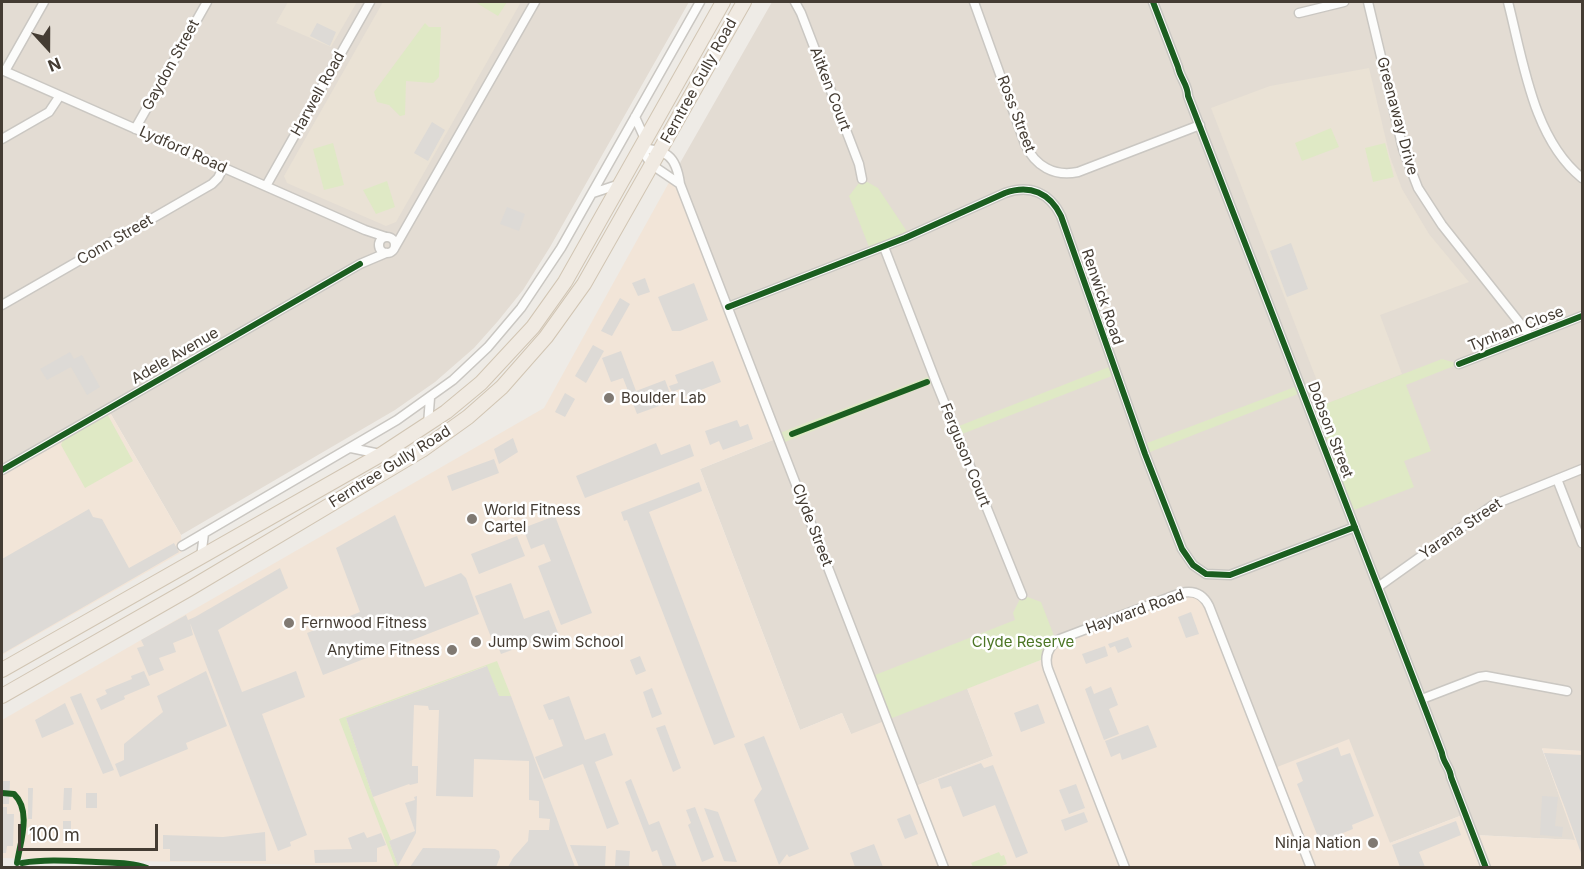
<!DOCTYPE html>
<html>
<head>
<meta charset="utf-8">
<style>
  body { margin:0 }
  #map { position:relative; width:1584px; height:869px; overflow:hidden; background:#eeebe6; font-family:Inter,sans-serif }
  canvas { display:block }
  .frame { position:absolute; inset:0; border:3px solid #443c33; pointer-events:none }
  .north { position:absolute; left:18px; top:18px; width:60px; height:60px; -webkit-text-stroke:4px #fff; paint-order:stroke; rotate:159deg; font-size:16px; font-weight:700; line-height:24px; text-align:center; color:#443c33 }
  .north::after { content:''; display:block; margin:auto; width:21px; height:27px; background:#443c33; clip-path:polygon(50% 0,100% 100%,50% 72%,0 100%) }
  .scale { position:absolute; left:18px; top:824px; width:140px; height:27px; box-sizing:border-box; border:3px solid #443c33; border-top:0; padding-left:8px; font-size:18px; line-height:21px; white-space:nowrap; color:#443c33; -webkit-text-stroke:4px #fff; paint-order:stroke }
</style>
</head>
<body>
<div id="map">
<canvas width="1584" height="869"></canvas>
<div class="frame"></div>
<div class="north">N</div>
<div class="scale">100 m</div>
</div>
<script>
const g = document.querySelector('canvas').getContext('2d');
g.lineJoin = 'round';
function fillPath(path, color) { g.fillStyle = color; g.fill(path, 'evenodd'); }
function trace(path, color, width, dash) { g.strokeStyle = color; g.lineWidth = width; g.lineCap = dash ? 'butt' : 'round'; g.setLineDash(dash || []); g.stroke(path); }
function write(font, color, halo, rows, align = 'center') {
  g.font = font + ' Inter,sans-serif'; g.lineWidth = 5; g.setLineDash([]); g.textBaseline = 'middle'; g.strokeStyle = halo; g.fillStyle = color; for (const [text, x, y, turn = 0] of rows) {
    g.save(); g.translate(x, y); g.rotate((+turn || 0) * Math.PI / 180); g.textAlign = isNaN(turn) ? turn : align; if (halo) g.strokeText(text, 0, 0); g.fillText(text, 0, 0); g.restore();
  }
}
const residential = new Path2D(`
  M 2,2 L 689,2 L 550,247 L 523,290 L 498,321 L 474,348 L 435,382 L 395,410 L 181,535 L 108,409 L 2,470 Z
  M 772,2 L 1582,2 L 1582,751 L 1542,749 L 1576,840 L 1474,835 L 1465,814 L 1390,843 L 1272,769 L 1203,596 L 967,688 L 993,756 L 913,787 L 851,734 L 842,713 L 800,730 L 700,469 L 778,438 L 672,177 Z`);
const commercial = new Path2D(`
  M 672,177 L 680,184 L 778,438 L 700,469 L 800,730 L 842,713 L 851,734 L 887,720 L 913,787 L 993,756 L 967,688 L 1046,658 L 1050,647 L 1181,593 L 1203,596 L 1272,769 L 1349,739 L 1390,843 L 1465,814 L 1474,835 L 1575,840 L 1542,748 L 1582,751 L 1582,867 L 446,868 L 2,858 L 2,720 L 544,408 Z
  M 108,409 L 181,535 L 182,552 L 2,655 L 2,470 Z`);
const education = new Path2D(`
  M 288,2 L 357,2 L 331,47 L 276,23 Z
  M 383,2 L 521,2 L 396,222 L 386,226 L 287,183 L 284,176 Z
  M 1369,68 L 1390,157 L 1402,189 L 1429,234 L 1469,282 L 1380,315 L 1402,374 L 1326,404 L 1211,108 L 1270,86 Z`);
const green = new Path2D(`
  M 475,2 L 507,2 L 498,16 Z
  M 425,23 L 429,27 L 441,27 L 439,77 L 433,83 L 406,81 L 405,115 L 400,116 L 389,105 L 377,102 L 374,92 Z
  M 1331,128 L 1339,147 L 1302,161 L 1295,143 Z
  M 333,143 L 344,185 L 324,190 L 313,149 Z
  M 1385,143 L 1394,177 L 1373,182 L 1365,148 Z
  M 862,179 L 878,188 L 910,236 L 871,252 L 849,196 Z
  M 387,181 L 395,207 L 376,214 L 363,190 Z
  M 1442,359 L 1459,364 L 1406,385 L 1431,451 L 1404,461 L 1414,487 L 1349,512 L 1310,410 Z
  M 1114,365 L 1117,374 L 957,436 L 954,428 Z
  M 933,375 L 936,382 L 780,444 L 777,434 Z
  M 1300,385 L 1303,392 L 1145,454 L 1142,445 Z
  M 105,410 L 133,461 L 85,488 L 61,445 L 67,432 Z
  M 1022,595 L 1041,602 L 1056,641 L 1046,658 L 887,720 L 870,677 L 1015,620 L 1013,613 Z
  M 497,661 L 511,696 L 499,696 L 486,666 L 346,718 L 373,797 L 391,840 L 389,841 L 398,866 L 395,866 L 339,719 Z
  M 999,852 L 1001,856 L 1004,855 L 1007,864 L 999,867 L 973,867 L 971,863 Z`);
const parking = new Path2D(`
  M 317,23 L 336,32 L 330,46 L 310,36 Z
  M 432,122 L 445,130 L 428,161 L 414,153 Z
  M 507,207 L 525,214 L 519,231 L 500,224 Z
  M 1291,243 L 1308,289 L 1287,297 L 1270,251 Z
  M 645,278 L 650,292 L 638,296 L 632,283 Z
  M 694,283 L 708,320 L 680,331 L 672,331 L 658,297 Z
  M 620,298 L 630,304 L 612,336 L 601,331 Z
  M 593,345 L 604,351 L 586,383 L 575,376 Z
  M 621,351 L 636,391 L 665,380 L 673,401 L 637,414 L 623,378 L 611,382 L 602,358 Z
  M 70,352 L 74,359 L 82,355 L 100,387 L 87,395 L 71,367 L 47,380 L 40,369 Z
  M 713,361 L 721,382 L 683,397 L 680,389 L 672,392 L 669,386 L 678,383 L 675,375 Z
  M 565,393 L 575,399 L 565,417 L 555,412 Z
  M 737,420 L 740,427 L 748,424 L 753,439 L 723,450 L 719,441 L 710,445 L 705,431 Z
  M 513,438 L 518,452 L 499,464 L 494,449 Z
  M 656,443 L 661,455 L 690,444 L 694,456 L 585,498 L 576,476 Z
  M 494,459 L 499,473 L 452,491 L 447,476 Z
  M 699,482 L 702,491 L 649,512 L 735,737 L 714,745 L 627,520 L 624,521 L 621,512 Z
  M 89,509 L 93,517 L 102,519 L 129,568 L 174,543 L 179,552 L 2,654 L 2,559 Z
  M 395,515 L 425,587 L 461,573 L 466,578 L 479,614 L 323,675 L 307,633 L 360,612 L 336,548 Z
  M 555,516 L 592,613 L 561,625 L 538,566 L 551,561 L 544,544 L 531,549 L 523,528 Z
  M 517,536 L 525,556 L 479,574 L 471,554 Z
  M 280,568 L 288,588 L 218,630 L 242,692 L 296,671 L 305,697 L 262,714 L 307,835 L 290,842 L 291,846 L 278,851 L 190,623 L 193,635 L 173,643 L 176,652 L 159,658 L 164,670 L 149,676 L 137,648 L 144,646 L 141,640 L 186,615 L 188,620 L 195,617 Z
  M 511,583 L 524,619 L 549,610 L 558,633 L 501,654 L 497,644 L 494,645 L 475,596 Z
  M 1191,612 L 1199,634 L 1186,638 L 1178,617 Z
  M 1128,637 L 1132,647 L 1118,653 L 1115,646 L 1110,648 L 1108,644 Z
  M 1105,646 L 1108,656 L 1086,664 L 1082,654 Z
  M 640,656 L 646,671 L 636,675 L 630,660 Z
  M 487,666 L 499,696 L 511,696 L 575,867 L 508,867 L 513,858 L 528,841 L 529,830 L 549,830 L 550,819 L 539,818 L 539,801 L 529,800 L 529,761 L 474,759 L 473,797 L 436,796 L 439,710 L 429,710 L 428,706 L 414,705 L 412,766 L 418,766 L 418,783 L 410,785 L 409,784 L 373,797 L 346,718 Z
  M 144,671 L 150,685 L 124,696 L 125,699 L 101,710 L 96,699 L 107,694 L 105,690 L 132,679 L 131,676 Z
  M 206,671 L 227,726 L 186,743 L 188,749 L 120,777 L 115,764 L 124,760 L 124,744 L 163,712 L 157,696 Z
  M 1091,686 L 1094,694 L 1111,687 L 1118,705 L 1109,709 L 1119,734 L 1104,740 L 1085,689 Z
  M 652,688 L 662,714 L 652,718 L 643,692 Z
  M 81,693 L 114,770 L 103,774 L 70,697 Z
  M 569,696 L 585,740 L 605,733 L 613,755 L 595,762 L 619,824 L 607,829 L 583,764 L 544,779 L 535,757 L 563,746 L 553,719 L 549,720 L 543,705 Z
  M 65,703 L 74,724 L 42,738 L 35,720 Z
  M 1038,704 L 1045,723 L 1021,732 L 1014,713 Z
  M 665,725 L 681,768 L 673,772 L 656,728 Z
  M 1148,725 L 1157,747 L 1122,760 L 1120,753 L 1111,757 L 1105,741 Z
  M 764,736 L 809,849 L 789,857 L 787,854 L 779,865 L 754,800 L 762,789 L 744,744 Z
  M 1338,747 L 1341,756 L 1350,753 L 1374,816 L 1352,825 L 1353,829 L 1320,842 L 1297,784 L 1303,781 L 1296,763 Z
  M 1544,753 L 1582,755 L 1582,856 L 1565,808 Z
  M 981,763 L 984,768 L 993,765 L 1028,853 L 1016,858 L 995,805 L 963,817 L 951,786 L 941,789 L 938,779 Z
  M 631,779 L 649,825 L 659,821 L 677,867 L 663,867 L 657,850 L 652,852 L 625,782 Z
  M 2,781 L 10,781 L 9,804 L 2,804 Z
  M 1076,784 L 1085,808 L 1069,814 L 1059,790 Z
  M 28,788 L 33,788 L 32,819 L 28,819 Z
  M 64,788 L 72,788 L 71,810 L 63,810 Z
  M 86,793 L 97,793 L 97,808 L 86,808 Z
  M 417,796 L 416,833 L 398,866 L 389,841 L 415,831 L 405,803 L 415,800 L 414,797 Z
  M 1542,796 L 1558,797 L 1555,826 L 1563,827 L 1562,837 L 1540,835 Z
  M 2,807 L 7,807 L 7,814 L 14,814 L 13,846 L 7,846 L 6,853 L 2,853 Z
  M 695,807 L 714,857 L 702,862 L 688,825 L 691,823 L 686,810 Z
  M 704,808 L 718,812 L 737,862 L 724,861 Z
  M 1084,812 L 1088,822 L 1065,831 L 1061,820 Z
  M 910,814 L 918,834 L 905,839 L 897,819 Z
  M 63,821 L 71,821 L 71,841 L 63,841 Z
  M 1456,821 L 1461,835 L 1419,852 L 1425,867 L 1400,867 L 1392,845 Z
  M 265,832 L 266,861 L 170,861 L 170,849 L 163,849 L 163,835 L 223,837 Z
  M 364,832 L 367,838 L 381,833 L 386,845 L 377,848 L 377,862 L 315,863 L 314,850 L 352,849 L 348,838 Z
  M 874,844 L 883,867 L 855,867 L 850,853 Z
  M 570,845 L 606,846 L 605,867 L 579,867 Z
  M 423,848 L 495,849 L 499,851 L 500,857 L 496,867 L 410,867 Z
  M 616,850 L 630,851 L 629,866 L 615,866 Z`);
const street = new Path2D(`
  M 795,2 L 801,13 L 859,164 L 862,179
  M 974,2 L 1025,144 C 1035,166 1054,177 1078,172 L 1200,125
  M 1153,2 L 1178,67 C 1180,78 1188,85 1188,96 L 1426,711 L 1442,753 C 1443,763 1450,767 1451,777 L 1486,868
  M 1368,2 L 1403,149 L 1418,188 L 1442,225 L 1530,336
  M 1508,2 C 1523,60 1533,139 1582,178
  M 1299,13 L 1344,2
  M 2,70 L 365,230 L 386,237
  M 5,71 L 44,2
  M 635,117 L 645,139
  M 135,129 L 207,2
  M 2,139 L 49,112 L 59,97
  M 640,148 C 666,151 676,154 680,184 L 944,868
  M 640,148 L 652,165 L 680,184
  M 266,186 L 370,2
  M 593,193 L 620,184
  M379 245a8 8 0 1 1 16 0a8 8 0 1 1-16 0Z
  M 395,247 L 535,2
  M 884,247 L 936,382 L 1022,595
  M 2,305 L 212,184 L 218,178 L 223,168
  M 728,307 L 905,238 L 1005,193 C 1030,184 1050,193 1061,216 L 1145,454 L 1182,549 L 1193,565 L 1206,574 L 1230,575 L 1355,527
  M 1459,364 L 1582,316
  M 428,424 L 430,398
  M 351,448 L 380,454
  M 2,470 L 360,264 L 386,253
  M 1557,479 L 1582,543
  M 182,546 L 397,420 L 453,380 L 488,347 L 521,308 L 561,248 L 700,2
  M 201,558 L 204,533
  M 1378,587 L 1493,505 L 1582,469
  M 1422,699 L 1479,677 L 1486,676 L 1567,691
  M 1125,868 L 1048,669 C 1044,656 1048,646 1060,639 L 1181,593 C 1194,590 1203,594 1209,606 L 1311,868`);
const primary = new Path2D(`
  M 2,670 L 382,454 L 446,412 L 481,383 L 533,327 L 565,282 L 723,2
  M 2,696 L 189,589 L 422,450 L 468,417 L 502,387 L 546,337 L 584,284 L 744,2`);
const cycleway = new Path2D(`
  M 1153,2 L 1178,67 C 1180,78 1188,85 1188,96 L 1426,711 L 1442,753 C 1443,763 1450,767 1451,777 L 1486,868
  M 728,307 L 905,238 L 1005,193 C 1030,184 1050,193 1061,216 L 1145,454 L 1182,549 L 1193,565 L 1206,574 L 1230,575 L 1355,527
  M 1459,364 L 1582,316
  M 792,434 L 927,382
  M 2,470 L 360,264
  M 2,793 L 14,794 C 32,811 20,843 17,863
  M 22,863 C 46,859 71,861 96,862 C 113,863 131,862 147,868`);
const markers = [
  [609,398,6,"#807972"],
  [472,519,6,"#807972"],
  [289,623,6,"#807972"],
  [476,642,6,"#807972"],
  [452,650,6,"#807972"],
  [1373,843,6,"#807972"]
];
const streetNames = [
  ["Gaydon Street",171,65,-61],
  ["Ferntree Gully Road",699,81,-61],
  ["Aitken Court",830,89,69],
  ["Harwell Road",318,94,-61],
  ["Ross Street",1016,114,69],
  ["Greenaway Drive",1397,116,75],
  ["Lydford Road",183,150,24],
  ["Conn Street",115,240,-30],
  ["Renwick Road",1102,297,71],
  ["Tynham Close",1516,329,-21],
  ["Adele Avenue",175,356,-30],
  ["Dobson Street",1330,430,69],
  ["Ferguson Court",965,455,68],
  ["Ferntree Gully Road",390,467,-32],
  ["Clyde Street",812,525,69],
  ["Yarana Street",1461,529,-34],
  ["Hayward Road",1135,612,-20]
];
const poiNames = [
  ["Boulder Lab",621,398],
  ["World Fitness",484,510],
  ["Cartel",484,527],
  ["Fernwood Fitness",301,623],
  ["Jump Swim School",488,642],
  ["Anytime Fitness",440,650,"right"],
  ["Ninja Nation",1361,843,"right"]
];
const parkNames = [
  ["Clyde Reserve",1023,642]
];
fillPath(residential, '#e3dcd3');
fillPath(commercial, '#f2e5d8');
fillPath(education, '#eae2d5');
fillPath(green, '#dfe9c5');
fillPath(parking, '#dddad6');
trace(street, '#cac7c2', 11);
trace(primary, '#d1c5b3', 16);
trace(street, '#fcfcfb', 8);
trace(primary, '#f0eae2', 14);
trace(cycleway, '#1b5e20', 6);
for (const [x, y, r, color] of markers) { const dot = new Path2D(); dot.arc(x, y, r, 0, 2 * Math.PI); g.fillStyle = color; g.fill(dot); trace(dot, '#fff', 2); }
write('15px', '#443c33', '#fff', streetNames);
write('15px', '#443c33', '#fff', poiNames, 'left');
write('15px', '#4d7626', '#fff', parkNames);
</script>
</body>
</html>
